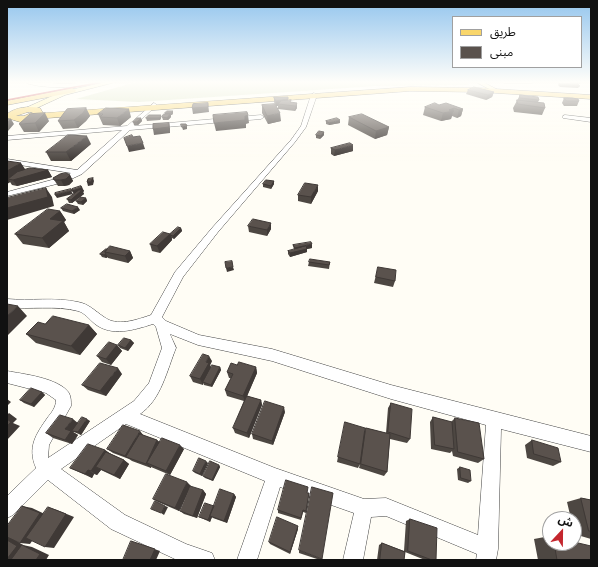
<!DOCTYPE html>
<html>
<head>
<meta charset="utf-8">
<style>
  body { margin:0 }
  #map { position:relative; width:598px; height:567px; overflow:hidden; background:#fffdf5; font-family:Merriweather,"Noto Sans Arabic",serif }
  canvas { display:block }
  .frame { position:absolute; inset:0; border:8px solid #111; pointer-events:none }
  .legend { position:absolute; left:452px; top:16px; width:130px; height:52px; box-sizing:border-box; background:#fff; border:1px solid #a0a0a0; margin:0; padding:5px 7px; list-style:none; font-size:12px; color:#111 }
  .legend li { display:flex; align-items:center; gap:8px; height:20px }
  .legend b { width:20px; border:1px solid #a0a0a0 }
  .north { position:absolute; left:542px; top:511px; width:40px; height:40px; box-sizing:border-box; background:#fff; border:1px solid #a0a0a0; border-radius:50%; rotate:22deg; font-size:11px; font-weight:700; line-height:16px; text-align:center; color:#111 }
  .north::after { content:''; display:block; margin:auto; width:14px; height:18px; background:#c4262e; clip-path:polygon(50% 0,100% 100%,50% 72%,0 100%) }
</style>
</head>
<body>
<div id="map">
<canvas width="598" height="567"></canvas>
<div class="frame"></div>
<ul class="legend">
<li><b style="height:5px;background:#f9d66b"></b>طريق</li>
<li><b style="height:11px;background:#5a524d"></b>مبنى</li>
</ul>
<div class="north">ش</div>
</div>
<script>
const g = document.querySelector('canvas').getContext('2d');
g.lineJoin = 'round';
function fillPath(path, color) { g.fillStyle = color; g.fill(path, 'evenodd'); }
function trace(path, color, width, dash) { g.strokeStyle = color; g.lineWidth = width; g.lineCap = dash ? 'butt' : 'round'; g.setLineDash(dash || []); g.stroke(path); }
const cemetery = new Path2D(`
  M 136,82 L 469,82 L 468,85 L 376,86 L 139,102 L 76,99 Z`);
const street = new Path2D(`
  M 24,82 L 42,83 L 41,82 L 62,84 L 96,82 C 83,89 37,89 24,82 Z
  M 502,82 L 534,82 L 532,83 L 504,83 Z
  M 314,93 L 317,95 L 306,127 L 295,142 L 218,232 L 183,277 L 162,317 L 166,321 L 199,335 L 272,349 L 391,385 L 591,436 L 591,452 L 501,429 L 498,549 L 496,560 L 476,560 L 477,554 L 386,516 L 371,517 L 363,560 L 343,560 L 354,513 L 280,487 L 257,560 L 237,560 L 265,481 L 126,424 L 61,469 L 125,515 L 186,544 L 212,553 L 215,560 L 177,560 L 111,529 L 48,480 L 13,515 L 7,518 L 7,496 L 36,468 C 27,447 36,434 48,417 C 52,412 56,407 56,400 L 46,393 L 7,383 L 7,371 C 23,374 59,378 69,393 C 71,397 71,401 71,406 L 49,445 L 48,458 L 134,401 L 149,383 L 162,348 L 156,327 L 153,324 C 134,330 112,337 95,324 C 89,319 85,313 78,311 C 55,305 30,310 7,307 L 7,299 C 30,301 55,297 78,302 C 89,304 95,311 104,317 C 117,327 136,320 151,315 L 175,272 L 212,228 L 291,140 L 301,126 L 311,95 ZM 170,334 L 198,345 L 272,361 L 391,399 L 486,425 L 478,535 L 386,498 L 364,499 L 275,468 L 140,414 C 161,400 167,370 176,348 Z
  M 154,103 L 157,105 L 156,106 L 134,126 L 261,115 L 264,117 L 261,119 L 130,130 L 82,174 L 65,182 L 7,196 L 7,192 L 59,178 L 71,173 L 7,163 L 7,159 L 77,170 L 122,130 L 7,140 L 7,136 L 127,126 Z
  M 565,115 L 591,118 L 591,122 L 563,118 L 563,116 Z`);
const secondary = new Path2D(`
  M 106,82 L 116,82 L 65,95 L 28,112 L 25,112 L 21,110 L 61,92 Z
  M 476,82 L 483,82 L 500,91 L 495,92 Z`);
const primary = new Path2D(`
  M 410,87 L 480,88 L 591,95 L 591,99 L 480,92 L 410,91 L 34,119 L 20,122 L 7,118 L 7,114 C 16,107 29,106 40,108 L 43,113 ZM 28,112 L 33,112 L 24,116 L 16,116 Z
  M 72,88 L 76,90 L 75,92 L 7,105 L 7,101 Z`);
const rail = new Path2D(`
  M 7,100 L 102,82`);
const wall = new Path2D(`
  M 570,82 L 581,82 L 580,84 L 572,83 Z
  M 559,83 L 567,84 L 567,83 L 580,86 L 578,88 L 560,87 L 558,85 Z
  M 468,90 L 494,92 L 492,97 L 486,100 L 466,94 Z
  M 520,95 L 539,100 L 538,102 L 545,108 L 542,115 L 514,112 L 513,108 Z
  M 274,97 L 288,97 L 288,101 L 291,102 L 297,108 L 295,111 L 278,109 L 278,106 L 276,106 L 274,102 Z
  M 564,98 L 579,101 L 577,106 L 564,106 L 562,103 Z
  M 262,105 L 281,121 L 268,124 L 262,113 Z
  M 439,105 L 463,109 L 461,116 L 457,118 L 452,116 L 451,119 L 441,121 L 423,115 L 425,107 Z
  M 86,108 L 90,116 L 86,121 L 78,128 L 63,129 L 58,121 Z
  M 173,111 L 173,113 L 172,115 L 171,115 L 171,117 L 168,120 L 163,120 L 162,117 L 165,114 L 165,113 Z
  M 98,114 L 131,117 L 120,126 L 103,125 Z
  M 149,115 L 161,118 L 160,120 L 147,121 L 146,118 Z
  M 349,117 L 389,127 L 387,135 L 375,139 L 348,125 Z
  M 141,118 L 142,121 L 138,125 L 134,125 L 133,122 Z
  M 49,121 L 39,132 L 24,132 L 19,124 Z
  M 326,121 L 340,123 L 329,125 L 326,124 Z
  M 324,132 L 324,135 L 320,139 L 316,138 L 316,135 Z
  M 91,144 L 71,161 L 51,161 L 46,152 Z
  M 331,148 L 353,151 L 334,156 L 331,154 Z
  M 7,161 L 25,170 L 48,170 L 52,177 L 17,186 L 12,185 L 10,182 L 7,184 Z
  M 70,175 L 73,181 L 69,185 L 64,186 L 58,186 L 53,178 Z
  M 274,181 L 274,184 L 271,189 L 263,187 L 263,184 Z
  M 81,186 L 84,191 L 83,192 L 84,194 L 72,203 L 69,203 L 67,199 L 74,194 Z
  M 318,191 L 311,204 L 298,201 L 298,195 Z
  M 86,198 L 87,201 L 83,205 L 78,204 L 76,201 Z
  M 61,208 L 80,210 L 74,214 L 63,211 Z
  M 60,211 L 66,220 L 64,222 L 69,231 L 49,248 L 23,244 L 15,234 Z
  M 248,226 L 271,229 L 267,236 L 249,232 Z
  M 181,228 L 182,231 L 174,239 L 172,238 L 172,240 L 160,253 L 152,251 L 150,244 Z
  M 293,245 L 312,248 L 307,249 L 307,252 L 290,257 L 288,254 L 288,251 L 294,250 Z
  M 106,249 L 130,251 L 133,258 L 128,263 L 108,258 L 108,257 L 106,258 L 102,257 L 100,254 Z
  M 309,262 L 330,262 L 329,269 L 308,266 Z
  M 378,267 L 395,281 L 393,287 L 374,283 Z
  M 45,324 L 89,325 L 97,334 L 80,355 L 36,343 L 26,334 Z
  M 131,340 L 134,343 L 128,351 L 120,348 L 118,345 Z
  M 117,345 L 122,351 L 111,365 L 102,362 L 97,356 Z
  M 212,361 L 210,365 L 211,368 L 220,367 L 221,370 L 212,387 L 204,385 L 203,383 L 203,385 L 193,382 L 190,376 Z
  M 237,365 L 256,367 L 257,373 L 247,396 L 261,400 L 262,405 L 249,438 L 235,433 L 233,428 L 244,401 L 227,396 L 225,390 L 231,378 L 229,378 L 227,372 Z
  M 122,374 L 106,396 L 88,390 L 82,385 Z
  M 42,392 L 45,395 L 34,407 L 24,403 L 20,400 Z
  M 391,403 L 410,439 L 407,443 L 390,439 L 387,472 L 384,476 L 359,468 L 360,464 L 358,468 L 337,462 L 345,422 L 365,431 L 366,428 L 386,433 L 388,408 Z
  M 285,412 L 273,445 L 253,439 L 252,434 Z
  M 433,417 L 451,422 L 455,418 L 484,459 L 478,463 L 453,456 L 452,451 L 450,453 L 431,449 L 430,422 Z
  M 90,421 L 81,435 L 74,432 L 73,432 L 78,435 L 72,444 L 53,438 L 46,433 L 78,423 Z
  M 143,435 L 157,440 L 159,442 L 184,449 L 170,475 L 151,467 L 151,468 L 132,461 L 129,459 L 113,453 L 107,449 Z
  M 532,440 L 561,462 L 553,466 L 527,458 L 525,445 Z
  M 105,450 L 109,453 L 124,460 L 129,464 L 120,479 L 101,470 L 97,475 L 94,474 L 92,478 L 70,468 Z
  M 208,463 L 202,476 L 195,473 L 193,471 Z
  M 219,465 L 220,467 L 213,481 L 205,478 L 203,476 Z
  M 460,467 L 471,481 L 468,483 L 458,480 L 457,469 Z
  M 191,486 L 179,511 L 158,502 L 153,499 Z
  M 203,490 L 206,494 L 197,518 L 184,514 L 180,511 Z
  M 308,493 L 309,493 L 306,513 L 303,512 L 301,520 L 278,513 L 278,510 Z
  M 234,494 L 236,497 L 227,523 L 213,518 L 212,517 L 210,522 L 199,517 L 214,506 Z
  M 581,498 L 591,500 L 591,539 L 574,534 L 574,519 L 571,519 L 567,502 Z
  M 410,519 L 436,560 L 425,560 L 405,552 L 404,560 L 377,560 L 379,545 L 382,543 L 404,551 L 406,521 Z
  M 298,526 L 298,529 L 290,554 L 270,544 L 269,542 Z
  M 550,536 L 550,543 L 574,543 L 591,560 L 538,560 L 534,539 Z
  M 299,550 L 322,559 L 320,560 L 299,553 Z`);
const shadedWall = new Path2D(`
  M 494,92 L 492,97 L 486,100 L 488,95 Z
  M 288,99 L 288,104 L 278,104 L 278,106 L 276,106 L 276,101 Z
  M 208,103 L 209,112 L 193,114 L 192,108 Z
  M 297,103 L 297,108 L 295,111 L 295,106 Z
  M 86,108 L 90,116 L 86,121 L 78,128 L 74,120 Z
  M 454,108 L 451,119 L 441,121 L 443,113 L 449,110 Z
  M 129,109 L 131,117 L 120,126 L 117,118 Z
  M 463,109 L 461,116 L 457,118 L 459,110 Z
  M 173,111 L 173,113 L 172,115 L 171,113 Z
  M 45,113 L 49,121 L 39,132 L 35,123 Z
  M 280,113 L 281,121 L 268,124 L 267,116 Z
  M 170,114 L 171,117 L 168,120 L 167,118 Z
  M 161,115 L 161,118 L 160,120 L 159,118 Z
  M 248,115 L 249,123 L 246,124 L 246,128 L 216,131 L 214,123 Z
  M 141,118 L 142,121 L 138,125 L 137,122 Z
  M 11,119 L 14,124 L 8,131 L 7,131 L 7,123 Z
  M 340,120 L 340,123 L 329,125 L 329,123 Z
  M 169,123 L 170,128 L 170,133 L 154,135 L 153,129 Z
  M 187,126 L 187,129 L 183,130 L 182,127 Z
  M 389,127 L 387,135 L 375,139 L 376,131 Z
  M 324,132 L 324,135 L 320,139 L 321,136 Z
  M 87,136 L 91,144 L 71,161 L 66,152 Z
  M 143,143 L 145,149 L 129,152 L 127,146 Z
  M 353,145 L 353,151 L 334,156 L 335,150 Z
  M 21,163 L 27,172 L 48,170 L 52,177 L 17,186 L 13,180 L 8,179 L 10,182 L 7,184 L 7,171 Z
  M 70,175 L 73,181 L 69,185 L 64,186 L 61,180 Z
  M 93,178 L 94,181 L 93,185 L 88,186 L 87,182 Z
  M 274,181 L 274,184 L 271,189 L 271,186 Z
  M 318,185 L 318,191 L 311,204 L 311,197 Z
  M 81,186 L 84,191 L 83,192 L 84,194 L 72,203 L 71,200 L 74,194 L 72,191 Z
  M 46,188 L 52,197 L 54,206 L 7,220 L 7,208 Z
  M 71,191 L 73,194 L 57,198 L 55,195 Z
  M 86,198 L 87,201 L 83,205 L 81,202 Z
  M 78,207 L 80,210 L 74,214 L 72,211 Z
  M 60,211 L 66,220 L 64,222 L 69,231 L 49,248 L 42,238 L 50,219 Z
  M 271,223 L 271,229 L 267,236 L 267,230 Z
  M 181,228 L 182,231 L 174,239 L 173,236 Z
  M 170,234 L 172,240 L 160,253 L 157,246 Z
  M 312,244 L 312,248 L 295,251 L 295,248 Z
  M 307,249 L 307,252 L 290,257 L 290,253 Z
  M 130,251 L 133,258 L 128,263 L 125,256 Z
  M 106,254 L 108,257 L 106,258 L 104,255 Z
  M 233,267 L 234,270 L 227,272 L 226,268 Z
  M 18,306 L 27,316 L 7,336 L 7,316 Z
  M 89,325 L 97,334 L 80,355 L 71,346 Z
  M 131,340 L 134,343 L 128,351 L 125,348 Z
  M 117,345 L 122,351 L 111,365 L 106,359 Z
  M 209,356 L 212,361 L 210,365 L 211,369 L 203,382 L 203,385 L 200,379 L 206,362 Z
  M 220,367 L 221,370 L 212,387 L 211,385 Z
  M 256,367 L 257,373 L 245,401 L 243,396 Z
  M 118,368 L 122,374 L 106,396 L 100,391 Z
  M 42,392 L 45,395 L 34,407 L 31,404 Z
  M 7,399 L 11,402 L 7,406 Z
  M 261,400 L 262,405 L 249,438 L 247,433 Z
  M 284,407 L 285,412 L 273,445 L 272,441 Z
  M 9,413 L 17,419 L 13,423 L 20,426 L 7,440 L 7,415 Z
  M 73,419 L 79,424 L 72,431 L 74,432 L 73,432 L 78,435 L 72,444 L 65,440 L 65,429 Z
  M 87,419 L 90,421 L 81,435 L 78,432 Z
  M 140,431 L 144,436 L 128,458 L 125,456 Z
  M 157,440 L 162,444 L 147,463 L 151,467 L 151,468 L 146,464 Z
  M 180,445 L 184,449 L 170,475 L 166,471 Z
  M 105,450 L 111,454 L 96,467 L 101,470 L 97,475 L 91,471 Z
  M 124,460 L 129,464 L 120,479 L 114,475 Z
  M 206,461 L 208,463 L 202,476 L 200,474 Z
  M 219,465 L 220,467 L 213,481 L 212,480 Z
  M 88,470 L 94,474 L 92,478 L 85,474 Z
  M 187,482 L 191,486 L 179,511 L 175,508 Z
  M 203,490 L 206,494 L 197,518 L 193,516 Z
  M 234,494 L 236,497 L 227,523 L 224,521 Z
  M 22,506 L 32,508 L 49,516 L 30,544 L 20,543 Z
  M 165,506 L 168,507 L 164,515 L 161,513 Z
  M 214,506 L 210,516 L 212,517 L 210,522 L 208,520 Z
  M 48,507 L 57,510 L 74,517 L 54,548 L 45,547 Z
  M 298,526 L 298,529 L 290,554 L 290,552 Z
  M 7,537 L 10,537 L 23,545 L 32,547 L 49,555 L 46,560 L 7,560 Z
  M 137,543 L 160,551 L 156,560 L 150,560 Z`);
const building = new Path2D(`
  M 559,83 L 566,83 L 569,85 L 562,85 Z
  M 567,83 L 577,83 L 580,86 L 569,85 Z
  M 474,87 L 494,92 L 488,95 L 468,90 Z
  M 520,95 L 538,97 L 539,100 L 520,98 Z
  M 274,97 L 288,97 L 288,99 L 276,101 Z
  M 564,98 L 572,98 L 578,99 L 579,101 L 567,101 Z
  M 291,100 L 290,102 L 297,103 L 295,106 L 278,104 L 281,101 Z
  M 517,100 L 544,103 L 545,108 L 518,104 Z
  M 208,103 L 208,107 L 192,108 L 193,104 Z
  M 435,103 L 439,105 L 446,103 L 463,109 L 459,110 L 454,108 L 449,110 L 454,111 L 443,113 L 425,107 Z
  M 275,104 L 280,113 L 267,116 L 262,105 Z
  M 86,108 L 83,113 L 74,120 L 58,121 L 67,109 Z
  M 106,108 L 129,109 L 117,118 L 100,117 L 103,114 L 98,114 Z
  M 167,111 L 173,111 L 171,113 L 165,113 Z
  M 247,112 L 248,115 L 245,116 L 245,120 L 214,123 L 213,115 Z
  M 45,113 L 35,123 L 19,124 L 30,114 Z
  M 164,114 L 170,114 L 167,118 L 162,117 Z
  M 362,114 L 389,127 L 376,131 L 349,117 Z
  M 149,115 L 161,115 L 159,118 L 146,118 Z
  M 137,118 L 141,118 L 137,122 L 133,122 Z
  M 337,118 L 340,120 L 329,123 L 326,121 Z
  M 7,119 L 11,119 L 7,123 Z
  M 169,123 L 169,127 L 153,129 L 153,124 Z
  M 181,124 L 186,124 L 187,126 L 182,127 Z
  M 319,131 L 324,132 L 321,136 L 316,135 Z
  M 68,135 L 87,136 L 66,152 L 46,152 Z
  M 132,135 L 133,137 L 140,136 L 143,143 L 127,146 L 124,138 Z
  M 350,143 L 353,145 L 335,150 L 331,148 Z
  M 7,161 L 21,163 L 7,171 Z
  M 30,168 L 48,170 L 13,180 L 8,179 L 17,172 Z
  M 66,173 L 70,175 L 66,179 L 61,180 L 54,180 L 53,178 L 60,174 Z
  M 93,178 L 91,182 L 87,182 L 88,179 Z
  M 266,180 L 274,181 L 271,186 L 263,184 Z
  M 305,183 L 318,185 L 311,197 L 298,195 Z
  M 81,186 L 82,188 L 72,191 L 72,189 Z
  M 46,188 L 48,197 L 7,208 L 7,198 Z
  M 71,189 L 72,191 L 55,195 L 55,193 Z
  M 79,190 L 82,190 L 71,200 L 67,199 Z
  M 80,197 L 86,198 L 81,202 L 76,201 Z
  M 67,204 L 78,207 L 72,211 L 61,208 Z
  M 48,209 L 60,211 L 50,219 L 63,221 L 42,238 L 15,234 Z
  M 253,219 L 271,223 L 267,230 L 248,226 Z
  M 178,227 L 181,228 L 173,236 L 170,235 L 170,234 Z
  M 163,232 L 170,234 L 157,246 L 150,244 Z
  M 311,242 L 312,244 L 295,248 L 293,245 Z
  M 110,246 L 130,251 L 125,256 L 105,252 Z
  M 306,246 L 307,249 L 290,253 L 288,251 Z
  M 106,249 L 107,249 L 105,252 L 106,254 L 104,255 L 100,254 Z
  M 310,259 L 330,262 L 329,265 L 309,262 Z
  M 232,261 L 233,267 L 226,268 L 225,262 Z
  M 378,267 L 396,270 L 395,281 L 376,277 Z
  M 7,304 L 18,306 L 7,316 Z
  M 53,316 L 89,325 L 71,346 L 26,334 L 38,322 L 45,324 Z
  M 124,338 L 131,340 L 125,348 L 118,345 Z
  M 109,342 L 117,345 L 106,359 L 97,356 Z
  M 203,354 L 209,356 L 206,362 L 209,363 L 200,379 L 190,376 Z
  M 239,362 L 256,367 L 243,396 L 225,390 L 233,374 L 227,372 L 231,363 L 237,365 Z
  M 100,363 L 118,368 L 100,391 L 82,385 Z
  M 212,365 L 220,367 L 211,385 L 203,382 Z
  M 31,388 L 42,392 L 31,404 L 20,400 Z
  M 247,396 L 261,400 L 247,433 L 233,428 Z
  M 265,401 L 284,407 L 272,441 L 252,434 Z
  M 391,403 L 412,409 L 410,439 L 388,432 Z
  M 60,415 L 73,419 L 65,429 L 71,431 L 65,440 L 46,433 Z
  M 82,417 L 87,419 L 78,432 L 72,431 Z
  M 433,417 L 452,422 L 454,449 L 435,445 Z
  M 455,418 L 479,423 L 484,459 L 458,452 Z
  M 7,419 L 11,422 L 7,426 Z
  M 345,422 L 365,428 L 360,464 L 338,457 Z
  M 123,425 L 140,431 L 125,456 L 107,449 Z
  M 366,428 L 390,434 L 387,472 L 361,464 Z
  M 140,434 L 157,440 L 146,464 L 126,457 Z
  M 162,438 L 180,445 L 166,471 L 147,463 Z
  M 532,440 L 558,448 L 561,462 L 534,454 Z
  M 88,444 L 105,450 L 91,471 L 88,470 L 85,474 L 70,468 Z
  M 106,452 L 124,460 L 114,475 L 96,467 Z
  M 199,458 L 206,461 L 200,474 L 193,471 Z
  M 210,461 L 219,465 L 212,480 L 203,476 Z
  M 460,467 L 470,470 L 471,481 L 461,478 Z
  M 166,474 L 187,482 L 175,508 L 153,499 Z
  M 286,480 L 308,487 L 307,493 L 309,493 L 306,511 L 303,510 L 301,518 L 278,510 Z
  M 190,486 L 203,490 L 193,516 L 180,511 Z
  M 312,487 L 333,493 L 322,559 L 299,550 Z
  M 220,489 L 234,494 L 224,521 L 210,516 Z
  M 581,498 L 591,500 L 591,531 L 589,531 Z
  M 155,501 L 165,506 L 161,513 L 151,509 Z
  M 205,503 L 214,506 L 208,520 L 199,517 Z
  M 22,506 L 40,513 L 20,543 L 7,537 L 7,526 Z
  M 48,507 L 66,514 L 45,547 L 26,538 Z
  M 277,517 L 298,526 L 290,552 L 269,542 Z
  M 410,519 L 437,528 L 436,560 L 432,560 L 408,551 Z
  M 7,540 L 17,546 L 7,559 Z
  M 131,541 L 155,549 L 150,560 L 123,560 Z
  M 574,542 L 591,546 L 591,560 L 557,560 L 554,543 L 574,543 Z
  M 382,543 L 405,552 L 404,560 L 380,560 Z
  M 22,545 L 40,554 L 36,560 L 11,560 Z`);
fillPath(cemetery, '#d9e3c4');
trace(street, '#444', 1);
trace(secondary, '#333', 1);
trace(primary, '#222', 1);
fillPath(street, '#fff');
fillPath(secondary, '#fff6b0');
fillPath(primary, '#f9d66b');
trace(rail, '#c4262e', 1.5);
fillPath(wall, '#4d4742');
fillPath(shadedWall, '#3f3936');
fillPath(building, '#5a524d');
trace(building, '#3f3936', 1);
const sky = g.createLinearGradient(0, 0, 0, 161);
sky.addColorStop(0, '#95c6ee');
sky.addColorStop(0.51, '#fffefa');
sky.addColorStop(1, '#fffefa00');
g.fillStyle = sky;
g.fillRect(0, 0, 598, 161);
</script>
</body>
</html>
